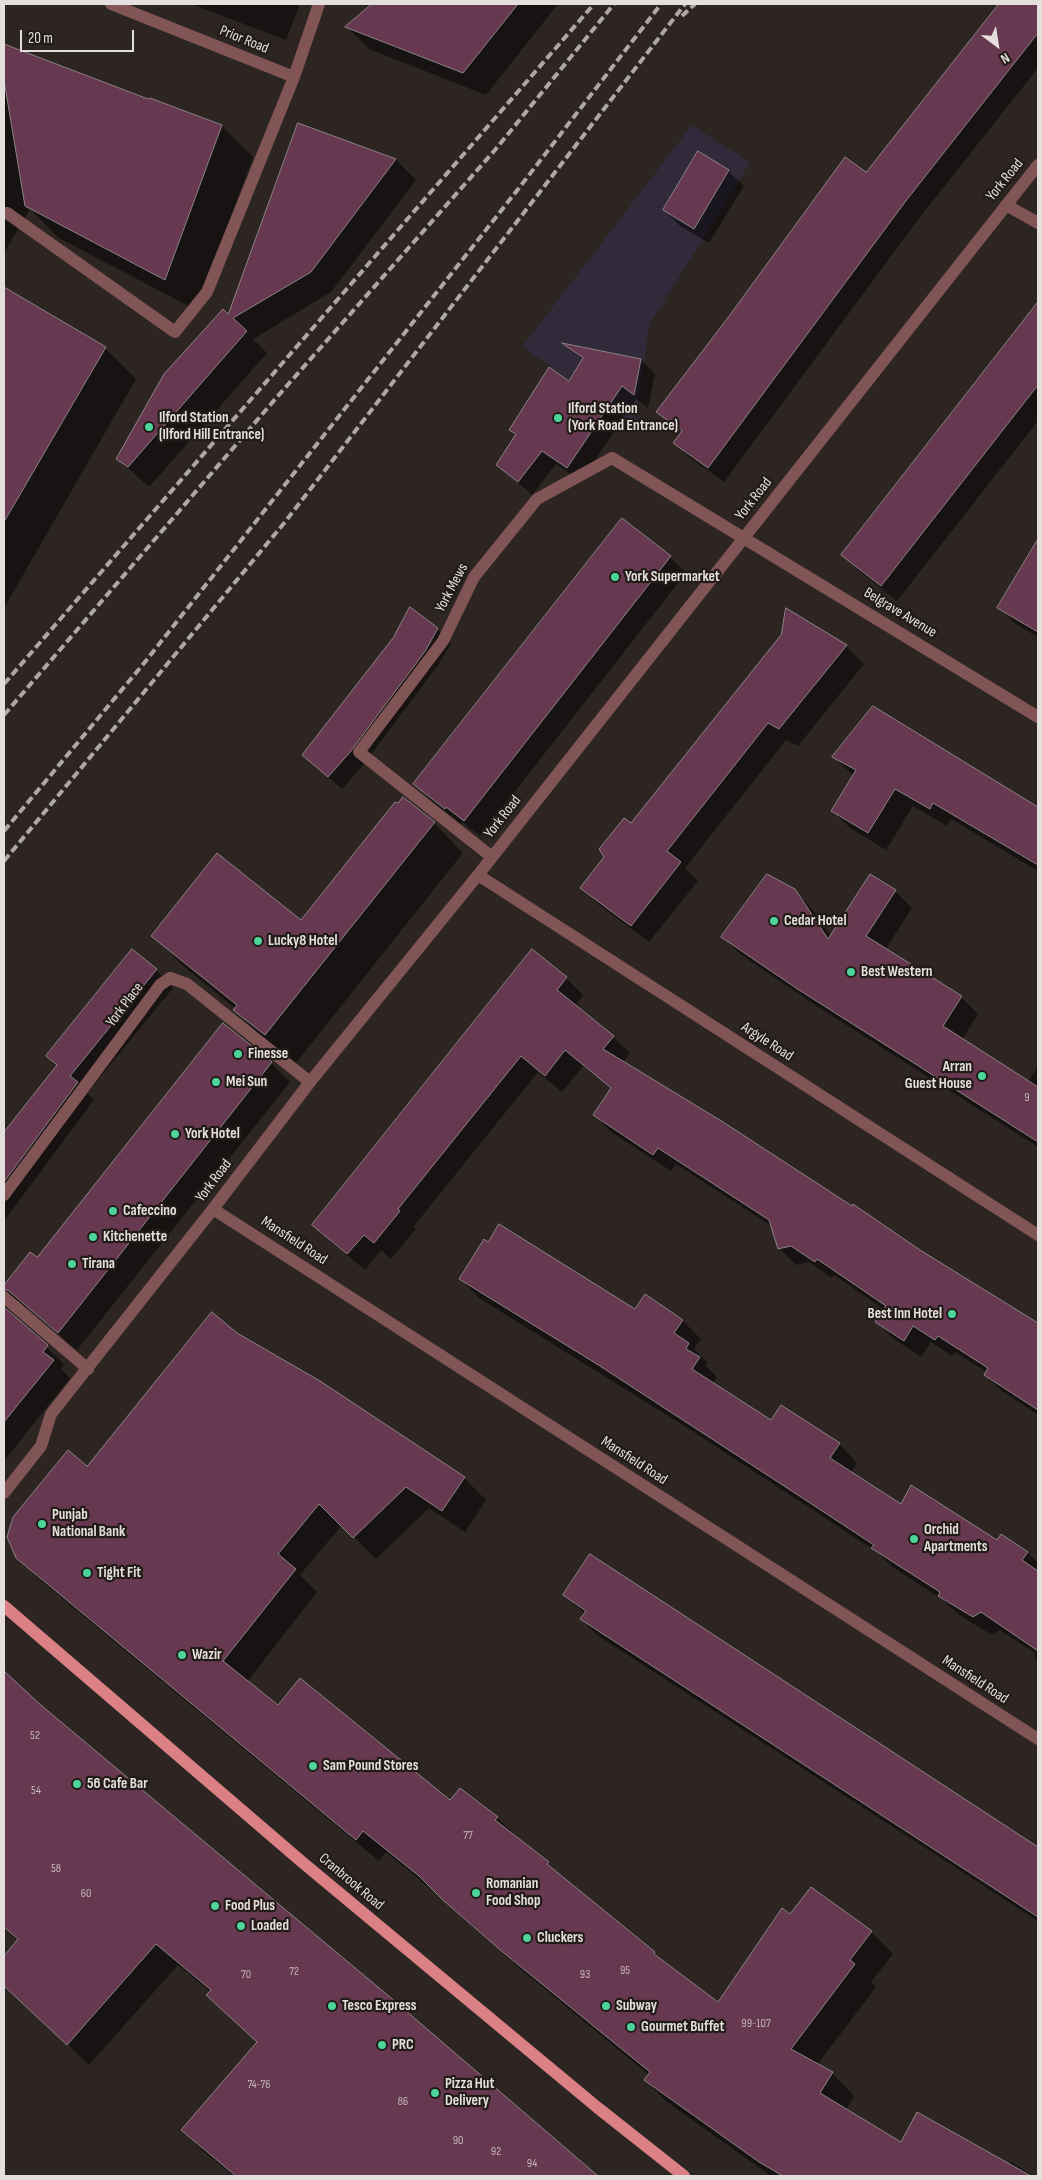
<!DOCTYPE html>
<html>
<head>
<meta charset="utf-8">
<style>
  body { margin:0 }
  #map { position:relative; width:1042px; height:2180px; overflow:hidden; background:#2c2522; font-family:"Sofia Sans Condensed",sans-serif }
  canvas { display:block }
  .frame { position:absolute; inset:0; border:5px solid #e4dedc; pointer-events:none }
  .north { position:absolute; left:972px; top:20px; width:50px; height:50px; -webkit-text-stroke:4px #221b18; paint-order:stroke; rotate:149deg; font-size:14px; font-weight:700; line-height:20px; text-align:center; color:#e4dedc }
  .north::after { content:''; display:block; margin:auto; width:18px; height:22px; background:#e4dedc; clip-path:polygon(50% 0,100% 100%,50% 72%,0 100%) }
  .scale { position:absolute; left:20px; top:30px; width:114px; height:22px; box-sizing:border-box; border:2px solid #e4dedc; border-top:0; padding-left:6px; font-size:15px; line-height:18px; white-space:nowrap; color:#e4dedc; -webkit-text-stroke:4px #221b18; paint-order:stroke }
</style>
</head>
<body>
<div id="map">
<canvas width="1042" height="2180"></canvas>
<div class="frame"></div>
<div class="north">N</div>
<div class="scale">20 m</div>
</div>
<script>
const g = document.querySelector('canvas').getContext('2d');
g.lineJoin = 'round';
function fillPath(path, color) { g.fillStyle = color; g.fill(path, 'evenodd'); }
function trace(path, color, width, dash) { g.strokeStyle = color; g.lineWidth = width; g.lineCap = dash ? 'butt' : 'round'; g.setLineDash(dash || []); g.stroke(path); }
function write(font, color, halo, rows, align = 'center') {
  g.font = font + ' "Sofia Sans Condensed",sans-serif'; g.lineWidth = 4.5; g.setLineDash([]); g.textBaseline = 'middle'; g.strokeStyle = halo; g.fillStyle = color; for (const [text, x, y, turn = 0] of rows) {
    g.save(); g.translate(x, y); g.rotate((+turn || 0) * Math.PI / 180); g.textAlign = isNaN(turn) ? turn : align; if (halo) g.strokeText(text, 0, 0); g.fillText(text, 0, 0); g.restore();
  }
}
const industrial = new Path2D(`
  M 692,125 L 750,163 L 649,325 L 635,425 L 522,347 Z`);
const shadow = new Path2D(`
  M 191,4 L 300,4 L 286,40 Z
  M 374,4 L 558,4 L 486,95 L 369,49 L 347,27 Z
  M 1001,4 L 1038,4 L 1038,68 L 920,217 L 724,482 L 690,458 L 675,442 L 682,433 L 658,412 L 866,174 Z
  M 4,46 L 148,101 L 222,126 L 253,157 L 196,310 L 59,238 L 30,209 L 4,253 Z
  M 299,124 L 396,160 L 416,180 L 331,292 L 253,339 L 267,353 L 149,487 L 118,459 L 228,316 Z
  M 728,171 L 744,186 L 709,243 L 680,226 L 664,210 Z
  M 4,289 L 105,348 L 136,379 L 4,608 Z
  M 1038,304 L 1038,421 L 897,601 L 858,570 L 842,555 Z
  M 566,345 L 641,360 L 655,374 L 648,408 L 636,399 L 581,481 L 556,464 L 532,495 L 498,465 L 516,436 L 510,429 L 570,382 L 583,360 Z
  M 622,520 L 670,557 L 686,573 L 480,836 L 462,822 L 461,824 L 430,799 L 414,784 Z
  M 1023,567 L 1038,576 L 1038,637 L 1014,623 L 999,607 Z
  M 787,610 L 846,646 L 864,664 L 798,746 L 786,740 L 685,868 L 698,881 L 649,942 L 599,905 L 582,888 L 782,635 Z
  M 437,629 L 451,643 L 439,664 L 364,764 L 342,789 L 303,755 Z
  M 834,757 L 966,766 L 1038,809 L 1038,871 L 951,819 L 947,826 L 913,806 L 886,850 L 850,828 L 833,811 L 854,776 Z
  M 434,823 L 463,853 L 295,1064 L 264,1040 L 235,1010 L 236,1009 L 182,965 L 153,935 L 302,922 Z
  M 794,890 L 811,908 L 831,936 L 895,891 L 912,908 L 885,950 L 961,997 L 978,1014 L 962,1040 L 1028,1082 L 1038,1066 L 1038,1147 L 815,1005 L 740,954 L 723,937 Z
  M 533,951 L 566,978 L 583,995 L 575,1006 L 613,1037 L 630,1053 L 623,1062 L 919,1251 L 1038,1325 L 1038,1415 L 1002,1391 L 985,1375 L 987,1372 L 955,1352 L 952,1356 L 931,1342 L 921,1357 L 894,1339 L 877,1322 L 885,1310 L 834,1275 L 832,1278 L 809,1262 L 796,1265 L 779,1248 L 773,1227 L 676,1164 L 671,1171 L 611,1132 L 595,1115 L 611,1089 L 583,1066 L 562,1092 L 538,1072 L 414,1226 L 416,1229 L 391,1259 L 381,1250 L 365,1270 L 331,1242 L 314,1225 Z
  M 156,970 L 173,988 L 87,1093 L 94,1100 L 4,1221 L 4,1134 L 58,1066 L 47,1056 Z
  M 223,1025 L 271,1063 L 290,1082 L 77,1350 L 29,1309 L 4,1292 L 4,1287 L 30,1254 L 37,1259 Z
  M 461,1279 L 636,1310 L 645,1296 L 683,1321 L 701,1339 L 694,1349 L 707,1362 L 705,1365 L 717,1377 L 713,1384 L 771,1422 L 839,1444 L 857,1463 L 851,1473 L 901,1506 L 1028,1553 L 1038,1563 L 1038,1661 L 1034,1657 L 1035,1653 L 1000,1630 L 992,1635 L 958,1614 L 943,1600 L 891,1566 L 877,1552 L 689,1429 L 479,1298 Z
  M 4,1304 L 13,1314 L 15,1318 L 64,1364 L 61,1369 L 70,1378 L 4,1461 Z
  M 237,1334 L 464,1478 L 486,1500 L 465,1532 L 429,1508 L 376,1559 L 342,1525 L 300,1575 L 317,1592 L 247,1682 L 278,1707 L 450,1801 L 497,1818 L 570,1885 L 665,1964 L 718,2004 L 790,1915 L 871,1932 L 893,1954 L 871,1982 L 876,1987 L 817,2065 L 832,2073 L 854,2096 L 846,2110 L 902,2144 L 1008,2165 L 1011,2162 L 1034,2176 L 771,2176 L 667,2102 L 645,2080 L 649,2075 L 523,1971 L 467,1922 L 442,1898 L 386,1852 L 379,1861 L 40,1580 L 17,1557 L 87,1468 Z
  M 591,1556 L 1038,1847 L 1038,1921 L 597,1635 L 581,1619 L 585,1614 L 564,1595 Z
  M 4,1674 L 390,1999 L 596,2176 L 234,2176 L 204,2152 L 183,2130 L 258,2043 L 208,1995 L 211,1992 L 178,1965 L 89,2065 L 38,2016 L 4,1987 L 4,1958 L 18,1941 L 4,1927 L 4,1903 L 16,1890 L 4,1878 Z`);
const building = new Path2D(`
  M 372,4 L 518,4 L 463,73 L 345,27 Z
  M 999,4 L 1038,4 L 1038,33 L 905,202 L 708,468 L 673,443 L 682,431 L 656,412 L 727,319 L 845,157 L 866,172 Z
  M 4,44 L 148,99 L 150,98 L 222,125 L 165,280 L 25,206 L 4,80 Z
  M 298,123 L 396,159 L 311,272 L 233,318 L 247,331 L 128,467 L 116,459 L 164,374 L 223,309 L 228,314 Z
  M 698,151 L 729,170 L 694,229 L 663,210 Z
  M 4,287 L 106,347 L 4,522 Z
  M 1038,302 L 1038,385 L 881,586 L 841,555 Z
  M 562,343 L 641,359 L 634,395 L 622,386 L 567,468 L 542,451 L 518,482 L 496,465 L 516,434 L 509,430 L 549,367 L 569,381 L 583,358 Z
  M 622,518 L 671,556 L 464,821 L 446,807 L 445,809 L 413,784 Z
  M 1038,539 L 1038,632 L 997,608 Z
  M 410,607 L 438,628 L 426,650 L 351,751 L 328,777 L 302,755 L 393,638 Z
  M 786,608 L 847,645 L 779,729 L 768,723 L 667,851 L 681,862 L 631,926 L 580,888 L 604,857 L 599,849 L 624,818 L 631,823 L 781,635 Z
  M 873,706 L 1038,807 L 1038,865 L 933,803 L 930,809 L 895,789 L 868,833 L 831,811 L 856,770 L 832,757 Z
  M 403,797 L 435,822 L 265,1035 L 233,1010 L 237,1005 L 151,936 L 217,853 L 301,920 L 395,802 L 398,803 Z
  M 767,874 L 795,889 L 828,939 L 870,874 L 896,890 L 866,936 L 962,996 L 943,1026 L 1038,1087 L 1038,1142 L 796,988 L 721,937 Z
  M 132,949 L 157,969 L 70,1076 L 78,1082 L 4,1182 L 4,1132 L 57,1065 L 46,1056 Z
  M 532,949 L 567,977 L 557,990 L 614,1036 L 603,1049 L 723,1122 L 852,1206 L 853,1204 L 920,1250 L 1038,1323 L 1038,1410 L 984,1375 L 988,1368 L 938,1336 L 935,1340 L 913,1326 L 904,1341 L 875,1322 L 886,1306 L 817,1259 L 815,1262 L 791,1246 L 778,1249 L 769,1220 L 658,1148 L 653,1155 L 593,1115 L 611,1088 L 565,1050 L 545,1076 L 521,1056 L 398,1209 L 400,1211 L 374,1243 L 364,1235 L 347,1254 L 312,1225 Z
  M 223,1023 L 272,1062 L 58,1333 L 9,1291 L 4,1289 L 4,1285 L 30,1252 L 37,1257 Z
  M 499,1224 L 635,1309 L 645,1294 L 683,1320 L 674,1333 L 689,1343 L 686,1349 L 700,1357 L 692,1369 L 771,1420 L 781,1405 L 840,1443 L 830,1458 L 901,1504 L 911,1485 L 997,1540 L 1001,1534 L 1028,1552 L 1022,1560 L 1038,1571 L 1038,1651 L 981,1612 L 973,1617 L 938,1596 L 940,1592 L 871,1548 L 874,1545 L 801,1497 L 600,1366 L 459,1279 L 484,1239 L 488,1242 Z
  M 4,1307 L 48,1345 L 43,1352 L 54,1360 L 4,1422 Z
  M 212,1312 L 237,1333 L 320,1381 L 465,1477 L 442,1511 L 406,1487 L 353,1538 L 319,1504 L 278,1554 L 296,1569 L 223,1661 L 278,1705 L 300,1678 L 450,1800 L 460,1788 L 498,1817 L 495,1820 L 549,1862 L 547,1864 L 655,1952 L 654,1954 L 718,2002 L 782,1908 L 790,1914 L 811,1887 L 872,1931 L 850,1960 L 855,1964 L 791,2049 L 833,2072 L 820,2093 L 901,2142 L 917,2112 L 1031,2176 L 783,2176 L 759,2162 L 644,2080 L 650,2072 L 499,1949 L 443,1900 L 419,1876 L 363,1831 L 356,1840 L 16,1558 L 7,1537 L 13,1517 L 68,1450 L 87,1466 Z
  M 590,1554 L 1038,1847 L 1038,1917 L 580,1619 L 586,1611 L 563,1595 Z
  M 4,1671 L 42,1706 L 391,1998 L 598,2176 L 236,2176 L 181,2130 L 257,2042 L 206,1995 L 211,1990 L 156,1944 L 67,2045 L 4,1986 L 4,1956 L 18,1939 L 4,1927 Z`);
const minor = new Path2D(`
  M 111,4 L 294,77 L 319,4
  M 1006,205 L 1038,223
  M 7,213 L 175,332 L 207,292 L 294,77
  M 492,857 L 359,752 L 443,641 L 474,577 L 537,499 L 612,458 L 1038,717
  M 478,875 L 1038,1235
  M 4,1195 L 160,985 L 170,978 L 187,984 L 310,1082
  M 213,1209 L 1038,1739
  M 4,1297 L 88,1369
  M 4,1493 L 41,1446 L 51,1414 L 213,1209 L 310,1082 L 478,875 L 1038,165`);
const major = new Path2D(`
  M 4,1606 L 302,1862 L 598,2108 L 684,2176`);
const rail = new Path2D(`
  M 682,16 L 695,4
  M 4,684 L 594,4
  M 4,715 L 277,397 L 495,150 L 614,4
  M 4,831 L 145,662 L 519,188 L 661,4
  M 4,861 L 285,522 L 685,4`);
const markers = [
  [558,418,5,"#4cd49b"],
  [149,427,5,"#4cd49b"],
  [615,577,5,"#4cd49b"],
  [774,921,5,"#4cd49b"],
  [258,941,5,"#4cd49b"],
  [851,972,5,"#4cd49b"],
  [238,1054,5,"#4cd49b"],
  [982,1076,5,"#4cd49b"],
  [216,1082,5,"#4cd49b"],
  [175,1134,5,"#4cd49b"],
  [113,1211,5,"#4cd49b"],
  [93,1237,5,"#4cd49b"],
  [72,1264,5,"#4cd49b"],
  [952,1314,5,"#4cd49b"],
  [42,1524,5,"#4cd49b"],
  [914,1539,5,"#4cd49b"],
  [87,1573,5,"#4cd49b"],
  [182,1655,5,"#4cd49b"],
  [313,1766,5,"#4cd49b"],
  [77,1784,5,"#4cd49b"],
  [476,1893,5,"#4cd49b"],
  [215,1906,5,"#4cd49b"],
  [241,1926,5,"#4cd49b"],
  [527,1938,5,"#4cd49b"],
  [332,2006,5,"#4cd49b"],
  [606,2006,5,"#4cd49b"],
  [631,2027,5,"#4cd49b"],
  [382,2045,5,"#4cd49b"],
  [435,2093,5,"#4cd49b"]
];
const numberNames = [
  ["9",1027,1098],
  ["52",35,1736],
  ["54",36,1791],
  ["77",468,1836],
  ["58",56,1869],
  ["60",86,1894],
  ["95",625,1971],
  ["72",294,1972],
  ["70",246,1975],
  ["93",585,1975],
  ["99-107",756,2024],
  ["74-76",259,2085],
  ["86",403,2102],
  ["90",458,2141],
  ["92",496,2152],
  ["94",532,2164]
];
const streetNames = [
  ["Prior Road",244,40,22],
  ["York Road",1005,180,-51],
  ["York Road",754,499,-52],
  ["York Mews",452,588,-62],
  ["Belgrave Avenue",900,613,31],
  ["York Road",503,817,-52],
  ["York Place",125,1005,-53],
  ["Argyle Road",767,1042,33],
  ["York Road",214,1181,-53],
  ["Mansfield Road",294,1241,33],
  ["Mansfield Road",634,1461,33],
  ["Mansfield Road",975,1680,33],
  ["Cranbrook Road",351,1882,40]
];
const poiNames = [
  ["Ilford Station",568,409],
  ["(York Road Entrance)",568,426],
  ["Ilford Station",159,418],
  ["(Ilford Hill Entrance)",159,435],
  ["York Supermarket",625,577],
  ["Cedar Hotel",784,921],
  ["Lucky8 Hotel",268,941],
  ["Best Western",861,972],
  ["Finesse",248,1054],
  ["Arran",972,1067,"right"],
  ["Guest House",972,1084,"right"],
  ["Mei Sun",226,1082],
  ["York Hotel",185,1134],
  ["Cafeccino",123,1211],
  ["Kitchenette",103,1237],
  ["Tirana",82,1264],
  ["Best Inn Hotel",942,1314,"right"],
  ["Punjab",52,1515],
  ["National Bank",52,1532],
  ["Orchid",924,1530],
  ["Apartments",924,1547],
  ["Tight Fit",97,1573],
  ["Wazir",192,1655],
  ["Sam Pound Stores",323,1766],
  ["56 Cafe Bar",87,1784],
  ["Romanian",486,1884],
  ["Food Shop",486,1901],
  ["Food Plus",225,1906],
  ["Loaded",251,1926],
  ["Cluckers",537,1938],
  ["Tesco Express",342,2006],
  ["Subway",616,2006],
  ["Gourmet Buffet",641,2027],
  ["PRC",392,2045],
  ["Pizza Hut",445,2084],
  ["Delivery",445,2101]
];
fillPath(industrial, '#312a3a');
fillPath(shadow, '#0007');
fillPath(building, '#663950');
trace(building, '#8b8286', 1);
trace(minor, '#815556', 12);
trace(major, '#db8084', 12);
trace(rail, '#aea7a5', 4, [8, 4]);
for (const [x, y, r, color] of markers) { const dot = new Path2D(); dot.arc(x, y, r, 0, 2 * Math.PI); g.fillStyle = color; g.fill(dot); trace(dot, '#221b18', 2); }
write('12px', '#c4b5b9', null, numberNames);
write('15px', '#e4dedc', '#221b18', streetNames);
write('bold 15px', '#e4dedc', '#221b18', poiNames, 'left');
</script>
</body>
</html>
